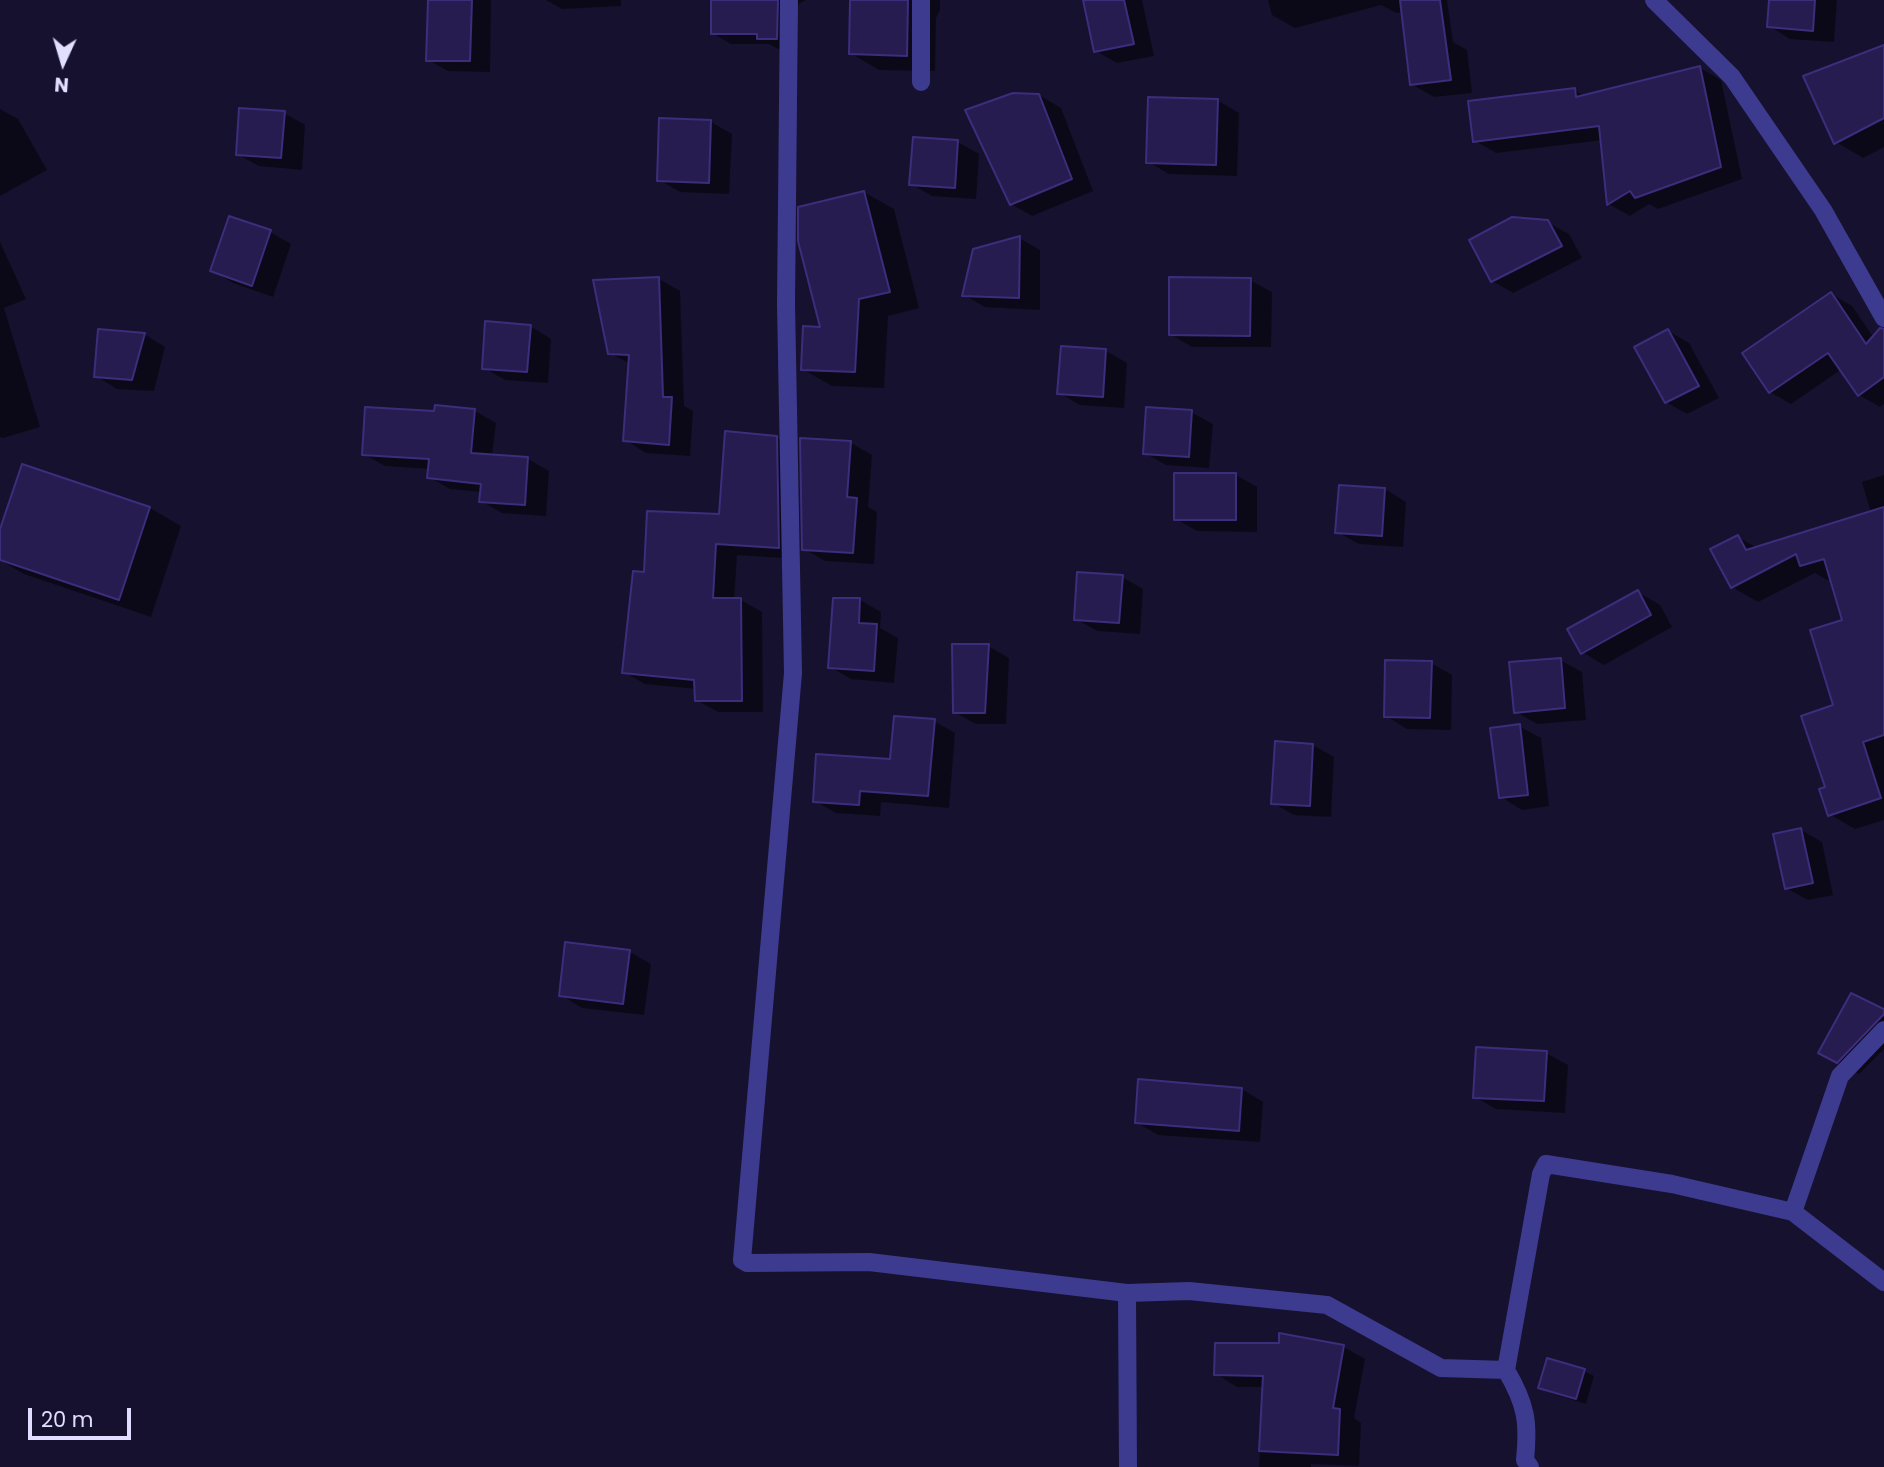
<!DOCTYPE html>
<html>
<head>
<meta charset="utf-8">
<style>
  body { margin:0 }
  #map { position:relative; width:1884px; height:1467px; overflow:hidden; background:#16112e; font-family:Poppins,sans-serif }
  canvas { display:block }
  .north { position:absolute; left:28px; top:28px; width:70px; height:70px; -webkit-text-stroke:5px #16112e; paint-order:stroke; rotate:184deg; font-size:19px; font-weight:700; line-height:28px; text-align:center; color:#e2deff }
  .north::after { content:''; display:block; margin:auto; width:24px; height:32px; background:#e2deff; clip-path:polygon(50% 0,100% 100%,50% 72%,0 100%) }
  .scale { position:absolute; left:28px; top:1408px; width:103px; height:32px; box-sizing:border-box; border:4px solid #e2deff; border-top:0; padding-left:9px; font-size:21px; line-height:24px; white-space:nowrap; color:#e2deff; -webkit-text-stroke:5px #16112e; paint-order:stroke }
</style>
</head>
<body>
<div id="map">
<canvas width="1884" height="1467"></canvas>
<div class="north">N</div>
<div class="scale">20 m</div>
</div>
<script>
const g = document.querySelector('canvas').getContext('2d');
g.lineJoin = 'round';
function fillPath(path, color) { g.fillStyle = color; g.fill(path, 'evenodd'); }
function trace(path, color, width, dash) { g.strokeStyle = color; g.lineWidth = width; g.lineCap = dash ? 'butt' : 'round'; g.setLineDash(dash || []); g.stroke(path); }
const shadow = new Path2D(`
  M 430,0 L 491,0 L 490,72 L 448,71 L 428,60 Z
  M 546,0 L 621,0 L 621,6 L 562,9 Z
  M 713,0 L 806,0 L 799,4 L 796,11 L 796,49 L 778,49 L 769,44 L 731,44 L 712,33 Z
  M 848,0 L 940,0 L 940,10 L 936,18 L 935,71 L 879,70 L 850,53 L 851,3 Z
  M 1085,0 L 1142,0 L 1154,56 L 1117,63 L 1096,51 Z
  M 1268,0 L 1447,0 L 1453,42 L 1467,50 L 1472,93 L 1434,97 L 1411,84 L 1403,12 L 1396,13 L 1381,5 L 1295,28 L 1272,15 Z
  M 1771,0 L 1837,0 L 1834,42 L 1790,39 L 1769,26 Z
  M 1884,46 L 1884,147 L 1863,158 L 1836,142 Z
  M 1700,68 L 1721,80 L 1742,179 L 1658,209 L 1649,204 L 1630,216 L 1609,204 L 1603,140 L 1496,153 L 1475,141 L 1574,90 L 1586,97 Z
  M 1039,95 L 1061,108 L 1093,191 L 1032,216 L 1011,204 Z
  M 1217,100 L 1239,113 L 1237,176 L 1169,174 L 1148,162 Z
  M 0,109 L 18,119 L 47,170 L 0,196 Z
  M 284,113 L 305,125 L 302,170 L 259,166 L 237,154 Z
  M 711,122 L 732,134 L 729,194 L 680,192 L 659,180 Z
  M 958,142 L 979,154 L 976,199 L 932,196 L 911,184 Z
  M 864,192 L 894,209 L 919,308 L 888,316 L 884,388 L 832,386 L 802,369 L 822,329 Z
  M 1547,222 L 1569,234 L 1582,258 L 1513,293 L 1492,281 Z
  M 270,232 L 291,244 L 273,297 L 233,283 L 212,270 Z
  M 1019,238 L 1040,250 L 1040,310 L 985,307 L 964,295 Z
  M 0,242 L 26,299 L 4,308 L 40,427 L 3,438 L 0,437 Z
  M 659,279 L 680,291 L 684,406 L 693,411 L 690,456 L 646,453 L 625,440 L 630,364 L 610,353 Z
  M 1250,280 L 1272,292 L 1271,347 L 1192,347 L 1170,334 Z
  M 1831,294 L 1852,306 L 1874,338 L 1884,333 L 1884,404 L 1880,407 L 1859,395 L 1842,369 L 1791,404 L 1770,392 Z
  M 530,326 L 551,339 L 548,383 L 505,380 L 484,368 Z
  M 1668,331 L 1689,343 L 1719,398 L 1687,414 L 1666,402 Z
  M 144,334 L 165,347 L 154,391 L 117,389 L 96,376 Z
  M 1106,351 L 1127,363 L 1124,408 L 1080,405 L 1059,393 Z
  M 475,411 L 496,423 L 492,456 L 528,459 L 549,471 L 546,516 L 502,513 L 481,501 L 482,492 L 450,489 L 429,477 L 430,469 L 385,466 L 364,454 Z
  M 1191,412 L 1213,424 L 1209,468 L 1166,465 L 1145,453 Z
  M 777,438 L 798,450 L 800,559 L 737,555 L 734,600 L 741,600 L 762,612 L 763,712 L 718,712 L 696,700 L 696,689 L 645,684 L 624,672 L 645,574 L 720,516 Z
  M 851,443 L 872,455 L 868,507 L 877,512 L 874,564 L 825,561 L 804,549 Z
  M 23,466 L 150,508 L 181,526 L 151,617 L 24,574 L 0,560 L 0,534 Z
  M 1236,475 L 1257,487 L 1257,532 L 1197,531 L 1176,519 Z
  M 1884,475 L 1884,820 L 1855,829 L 1829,814 L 1827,788 L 1845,621 L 1832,578 L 1827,580 L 1815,573 L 1758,602 L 1732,587 L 1738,537 L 1757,548 L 1871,513 L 1862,482 Z
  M 1385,489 L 1406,502 L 1403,547 L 1359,544 L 1337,532 Z
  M 1122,577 L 1143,589 L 1140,634 L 1097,631 L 1076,619 Z
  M 1638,592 L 1660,605 L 1672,627 L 1604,665 L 1582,652 Z
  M 860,600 L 881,612 L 880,628 L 898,638 L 894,683 L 851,679 L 830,667 Z
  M 988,646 L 1009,658 L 1006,724 L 976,724 L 954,712 Z
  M 1560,660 L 1582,672 L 1586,720 L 1537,724 L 1516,712 Z
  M 1431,663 L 1452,675 L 1451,730 L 1407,729 L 1386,716 Z
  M 934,721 L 955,733 L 949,808 L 881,802 L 880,816 L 836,813 L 815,801 L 892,761 Z
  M 1519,726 L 1541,738 L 1549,806 L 1522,810 L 1501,797 Z
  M 1313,745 L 1334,757 L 1331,817 L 1294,815 L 1273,803 Z
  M 1801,830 L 1822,842 L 1833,895 L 1808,900 L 1786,888 Z
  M 630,952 L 651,964 L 644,1015 L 582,1008 L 561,995 Z
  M 1884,1011 L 1884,1049 L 1859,1074 L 1820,1053 Z
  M 1546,1053 L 1568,1065 L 1565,1113 L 1496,1109 L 1475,1097 Z
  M 1242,1089 L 1263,1102 L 1260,1142 L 1158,1135 L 1136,1122 Z
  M 1344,1347 L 1365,1359 L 1354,1418 L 1361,1423 L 1359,1466 L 1311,1464 L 1311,1467 L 1259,1467 L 1264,1387 L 1237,1387 L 1216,1374 Z
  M 1584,1371 L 1594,1376 L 1586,1404 L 1550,1393 L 1540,1387 Z`);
const building = new Path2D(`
  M 428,0 L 472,0 L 470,61 L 426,61 Z
  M 711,0 L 778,0 L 777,39 L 757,39 L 757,34 L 711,34 Z
  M 850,0 L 908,0 L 907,56 L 849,54 Z
  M 1083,0 L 1124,0 L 1134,44 L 1094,52 Z
  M 1400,0 L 1440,0 L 1451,80 L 1410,85 Z
  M 1769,0 L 1815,0 L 1813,31 L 1767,27 Z
  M 1884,45 L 1884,118 L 1834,144 L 1803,76 Z
  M 1700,66 L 1721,167 L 1635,198 L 1630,191 L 1607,205 L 1599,126 L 1473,142 L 1468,101 L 1575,88 L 1576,97 Z
  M 1013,93 L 1039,94 L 1072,179 L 1010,205 L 965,110 Z
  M 1148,97 L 1218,99 L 1216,165 L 1146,163 Z
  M 239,108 L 285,111 L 281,158 L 236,155 Z
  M 659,118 L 711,120 L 709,183 L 657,181 Z
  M 913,137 L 958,140 L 955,188 L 909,185 Z
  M 864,191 L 890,292 L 859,299 L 855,372 L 801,370 L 803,326 L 820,327 L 798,241 L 798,207 Z
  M 229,216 L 271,230 L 252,286 L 210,271 Z
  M 1512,217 L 1548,220 L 1562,246 L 1491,282 L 1469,240 Z
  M 1020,236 L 1019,298 L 962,296 L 973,249 Z
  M 659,277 L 663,397 L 672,397 L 669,445 L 623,441 L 629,355 L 608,354 L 593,280 Z
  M 1169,277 L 1251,278 L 1250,336 L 1169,335 Z
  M 1831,292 L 1866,344 L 1880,328 L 1884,329 L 1884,377 L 1858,396 L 1828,353 L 1769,393 L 1742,353 Z
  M 485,321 L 531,325 L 527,372 L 482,369 Z
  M 98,329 L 145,333 L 132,380 L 94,377 Z
  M 1668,329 L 1699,386 L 1665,403 L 1634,347 Z
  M 1061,346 L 1106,349 L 1103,397 L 1057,394 Z
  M 435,405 L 475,409 L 471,453 L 528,457 L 525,505 L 479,502 L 481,484 L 427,478 L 429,459 L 362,455 L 365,407 L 434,411 Z
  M 1146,407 L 1192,410 L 1189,457 L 1143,454 Z
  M 725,431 L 777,436 L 779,548 L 716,544 L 713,598 L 741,598 L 742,701 L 695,701 L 694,680 L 622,673 L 633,571 L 644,572 L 647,511 L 719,514 Z
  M 800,438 L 851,441 L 847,497 L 857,498 L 853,553 L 802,550 Z
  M 22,464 L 150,507 L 119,600 L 0,560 L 0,529 Z
  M 1174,473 L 1236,473 L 1236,520 L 1174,520 Z
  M 1339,485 L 1385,488 L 1382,536 L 1335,533 Z
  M 1884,507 L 1884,735 L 1863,742 L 1881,798 L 1828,816 L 1819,789 L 1825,787 L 1801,716 L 1833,705 L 1810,630 L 1842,620 L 1824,559 L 1800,566 L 1796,554 L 1731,588 L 1710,549 L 1738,535 L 1746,550 Z
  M 1077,572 L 1123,575 L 1119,623 L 1074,620 Z
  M 1638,590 L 1651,615 L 1581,654 L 1567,629 Z
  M 833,598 L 860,598 L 859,623 L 877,624 L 874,671 L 828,668 Z
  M 952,644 L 989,644 L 985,713 L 953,713 Z
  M 1561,658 L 1565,708 L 1514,713 L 1509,662 Z
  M 1385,660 L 1432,661 L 1430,718 L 1384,717 Z
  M 894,716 L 935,719 L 928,796 L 860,791 L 859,805 L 813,802 L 816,754 L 890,759 Z
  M 1520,724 L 1528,795 L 1499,798 L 1490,728 Z
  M 1275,741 L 1313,744 L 1310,806 L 1271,804 Z
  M 1801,828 L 1813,883 L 1785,889 L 1773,834 Z
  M 565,942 L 630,950 L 623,1004 L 559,996 Z
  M 1851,993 L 1884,1009 L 1884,1014 L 1837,1063 L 1818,1053 Z
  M 1476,1047 L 1547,1051 L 1544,1101 L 1473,1098 Z
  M 1138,1079 L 1242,1088 L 1239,1131 L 1135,1123 Z
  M 1279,1333 L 1344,1345 L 1333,1408 L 1340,1409 L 1338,1455 L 1259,1451 L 1263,1376 L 1214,1375 L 1215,1343 L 1279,1343 Z
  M 1547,1358 L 1585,1369 L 1576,1399 L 1538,1388 Z`);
const minor = new Path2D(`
  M 789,0 L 786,304 L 793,673 L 742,1260 L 747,1263 L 869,1262 L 1127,1293 L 1189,1291 L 1327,1305 L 1441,1368 L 1506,1370 L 1541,1174 L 1546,1164 L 1672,1184 L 1793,1212 L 1840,1076 L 1884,1030
  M 1654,0 L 1732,77 L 1823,210 L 1884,318
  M 921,82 L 921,0
  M 1793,1212 L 1884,1282
  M 1127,1293 L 1128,1467
  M 1506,1370 C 1526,1404 1529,1422 1525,1460 L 1530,1467`);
fillPath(shadow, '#0007');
fillPath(building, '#261c50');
trace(building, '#3d2d7d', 2);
trace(minor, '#3d3b8f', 18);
</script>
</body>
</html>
